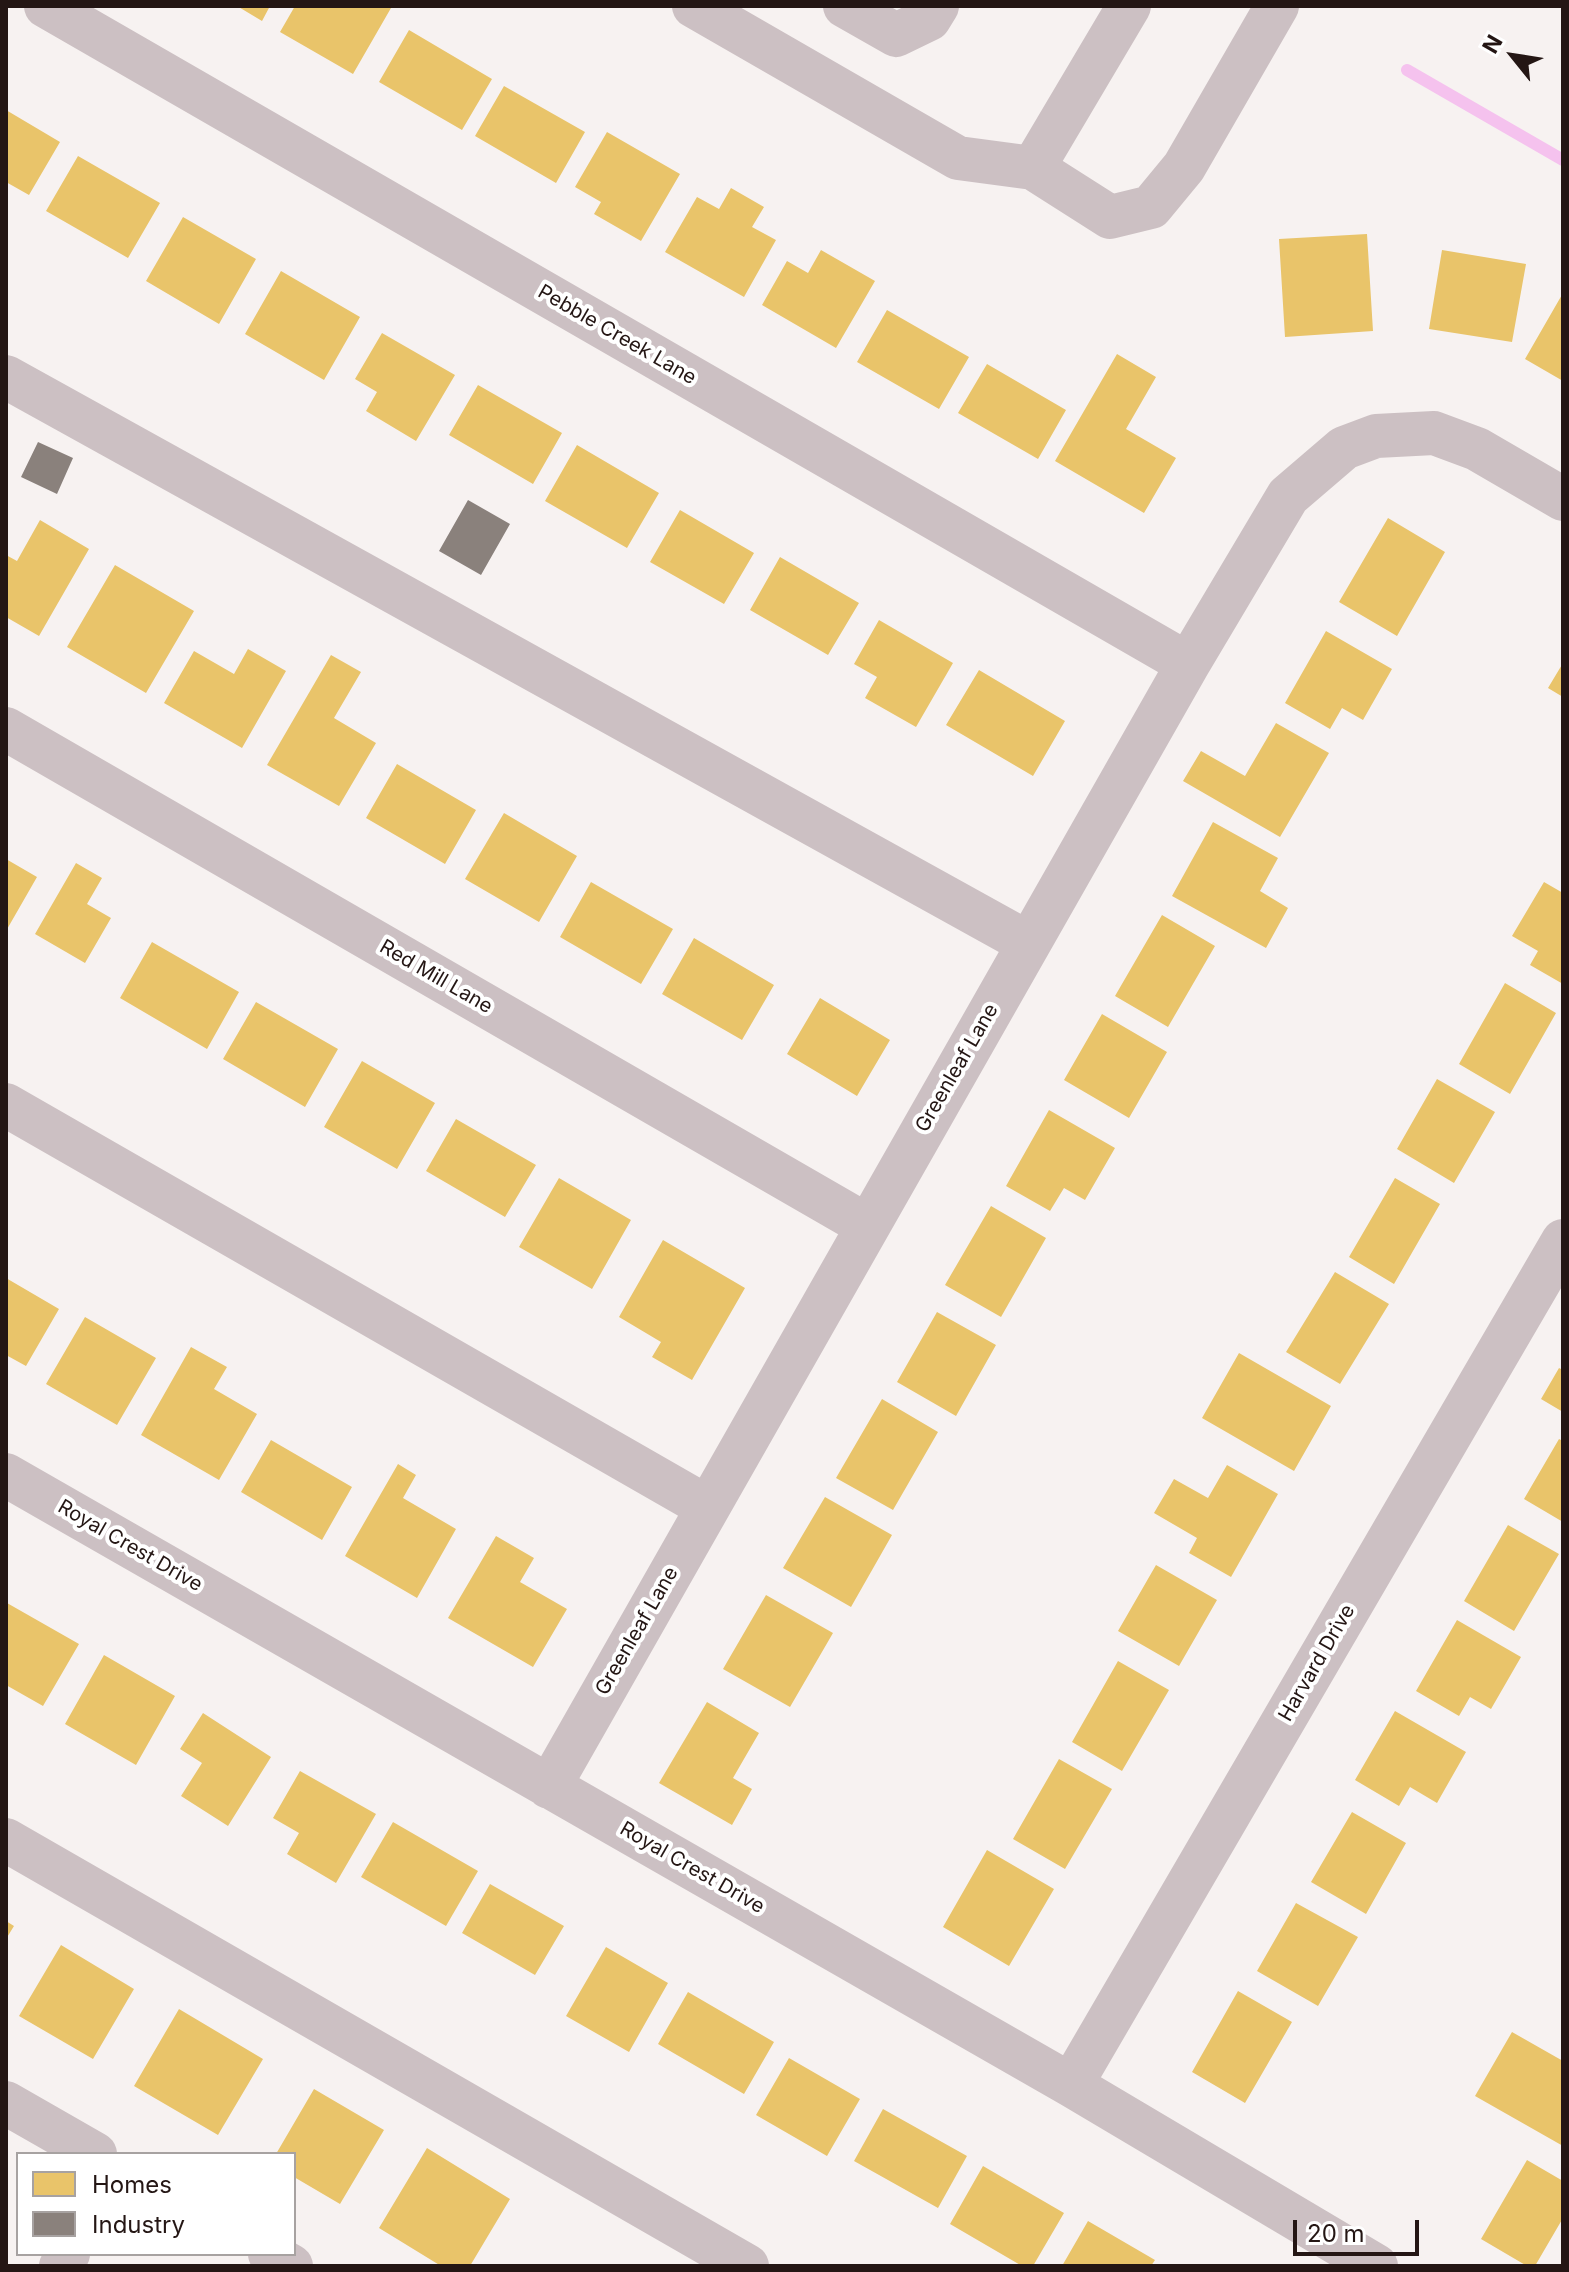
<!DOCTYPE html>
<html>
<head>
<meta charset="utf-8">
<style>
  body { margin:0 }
  #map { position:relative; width:1569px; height:2272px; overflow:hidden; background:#f7f2f1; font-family:Inter,sans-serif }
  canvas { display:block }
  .frame { position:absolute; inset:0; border:8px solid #241614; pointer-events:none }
  .legend { position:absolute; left:16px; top:2152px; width:280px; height:104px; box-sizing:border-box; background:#fff; border:2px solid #a7a2a1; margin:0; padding:10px 14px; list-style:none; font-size:24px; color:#241614 }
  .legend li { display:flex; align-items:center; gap:16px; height:40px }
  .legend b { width:40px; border:2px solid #a7a2a1 }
  .north { position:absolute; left:1473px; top:16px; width:80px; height:80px; -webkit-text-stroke:6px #fff; paint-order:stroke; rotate:300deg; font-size:22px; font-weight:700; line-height:32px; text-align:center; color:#241614 }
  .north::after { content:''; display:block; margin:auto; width:28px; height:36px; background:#241614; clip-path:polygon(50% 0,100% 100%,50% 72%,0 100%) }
  .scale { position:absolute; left:1293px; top:2220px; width:126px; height:36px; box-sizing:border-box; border:4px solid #241614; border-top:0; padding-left:10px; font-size:24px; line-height:28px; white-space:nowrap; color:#241614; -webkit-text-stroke:6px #fff; paint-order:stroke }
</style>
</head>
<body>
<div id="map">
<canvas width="1569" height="2272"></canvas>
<div class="frame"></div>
<ul class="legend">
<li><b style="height:22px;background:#e9c46a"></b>Homes</li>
<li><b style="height:22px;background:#8a817c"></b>Industry</li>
</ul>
<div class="north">N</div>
<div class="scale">20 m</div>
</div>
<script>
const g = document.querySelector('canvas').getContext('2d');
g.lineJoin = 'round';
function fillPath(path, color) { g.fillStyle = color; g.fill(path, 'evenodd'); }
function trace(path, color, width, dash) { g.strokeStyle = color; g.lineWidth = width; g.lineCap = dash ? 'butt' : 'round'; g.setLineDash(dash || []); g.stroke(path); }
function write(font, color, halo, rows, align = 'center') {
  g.font = font + ' Inter,sans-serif'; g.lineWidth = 8; g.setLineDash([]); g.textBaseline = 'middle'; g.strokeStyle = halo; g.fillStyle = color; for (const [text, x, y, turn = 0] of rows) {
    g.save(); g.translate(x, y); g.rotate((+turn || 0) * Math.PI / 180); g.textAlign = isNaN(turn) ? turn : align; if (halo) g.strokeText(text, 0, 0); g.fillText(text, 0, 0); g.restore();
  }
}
const homes = new Path2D(`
  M 237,6 L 270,6 L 262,21 Z
  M 295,6 L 387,6 L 391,8 L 353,74 L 280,32 Z
  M 409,30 L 492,79 L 462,130 L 379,82 Z
  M 504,86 L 585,132 L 556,183 L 475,136 Z
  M 6,110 L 60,142 L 29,195 L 6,182 Z
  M 607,132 L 680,174 L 641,241 L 594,214 L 601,202 L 575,187 Z
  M 78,156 L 160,203 L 128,258 L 46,211 Z
  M 731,188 L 764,207 L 752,227 L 776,240 L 744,297 L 665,252 L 697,197 L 719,209 Z
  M 183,217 L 256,259 L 219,324 L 146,281 Z
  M 1367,234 L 1373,331 L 1285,337 L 1279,239 Z
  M 821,250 L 875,281 L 836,348 L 762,305 L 787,261 L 808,273 Z
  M 1442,250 L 1526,264 L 1512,342 L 1429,329 Z
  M 281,271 L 360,317 L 324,380 L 245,334 Z
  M 1563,293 L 1563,381 L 1525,359 Z
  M 887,310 L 969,357 L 939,409 L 857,362 Z
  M 382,333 L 455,375 L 416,441 L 366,411 L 377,392 L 355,379 Z
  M 1117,354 L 1156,377 L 1126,429 L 1176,458 L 1144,513 L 1055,461 Z
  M 987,364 L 1066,410 L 1038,459 L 958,413 Z
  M 478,385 L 562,433 L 533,484 L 449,435 Z
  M 577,445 L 659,493 L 627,548 L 545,501 Z
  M 680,510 L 754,553 L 724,604 L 650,562 Z
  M 1388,518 L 1445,552 L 1397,636 L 1339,602 Z
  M 40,520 L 89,549 L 39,636 L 6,617 L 6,555 L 17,561 Z
  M 780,557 L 859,603 L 828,655 L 750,610 Z
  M 115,565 L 194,611 L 146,693 L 67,647 Z
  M 879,620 L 953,663 L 916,727 L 865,698 L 877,677 L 854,664 Z
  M 1326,631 L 1392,669 L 1363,720 L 1342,708 L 1330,729 L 1285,703 Z
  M 248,649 L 286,671 L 242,748 L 164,703 L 194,651 L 234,674 Z
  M 331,655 L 361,672 L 334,718 L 376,743 L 339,806 L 267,765 Z
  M 1563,663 L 1563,697 L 1548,688 Z
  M 979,670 L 1065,721 L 1033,776 L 946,725 Z
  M 1276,723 L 1329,753 L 1280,837 L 1183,781 L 1201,751 L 1245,776 Z
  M 397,764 L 476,810 L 445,864 L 366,818 Z
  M 504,813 L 577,856 L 539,922 L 465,879 Z
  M 1213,822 L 1278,858 L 1260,891 L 1288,908 L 1266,948 L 1172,896 Z
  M 6,859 L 37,877 L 6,931 Z
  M 76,863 L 102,878 L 87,904 L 111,918 L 85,963 L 35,934 Z
  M 591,882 L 673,929 L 641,984 L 560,937 Z
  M 1544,882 L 1563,893 L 1563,984 L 1530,965 L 1538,951 L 1512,936 Z
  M 1162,915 L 1215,946 L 1168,1027 L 1115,996 Z
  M 694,938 L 774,985 L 742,1040 L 662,994 Z
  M 152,942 L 239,992 L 207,1049 L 120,998 Z
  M 1505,983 L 1556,1013 L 1510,1094 L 1459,1064 Z
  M 820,998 L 890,1040 L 857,1096 L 787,1054 Z
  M 256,1002 L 338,1049 L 305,1107 L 223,1059 Z
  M 1102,1014 L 1167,1052 L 1129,1118 L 1064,1080 Z
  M 362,1061 L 435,1103 L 397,1169 L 324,1127 Z
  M 1437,1079 L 1495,1112 L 1454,1183 L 1397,1149 Z
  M 1049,1110 L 1115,1148 L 1085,1200 L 1064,1188 L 1050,1211 L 1006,1186 Z
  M 456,1119 L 536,1165 L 505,1217 L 426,1171 Z
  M 559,1178 L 631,1220 L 592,1289 L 519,1247 Z
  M 1395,1178 L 1440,1204 L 1394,1284 L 1349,1257 Z
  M 991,1206 L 1046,1238 L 1001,1317 L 945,1285 Z
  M 663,1240 L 745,1288 L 692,1380 L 652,1357 L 661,1342 L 619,1317 Z
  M 1335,1272 L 1389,1304 L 1340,1384 L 1286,1352 Z
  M 6,1278 L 59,1309 L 26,1366 L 6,1355 Z
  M 937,1312 L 996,1345 L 956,1416 L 897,1382 Z
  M 85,1317 L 156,1358 L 117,1425 L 46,1384 Z
  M 191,1347 L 227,1367 L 214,1389 L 257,1414 L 219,1480 L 141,1435 Z
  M 1239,1353 L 1331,1406 L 1294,1471 L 1202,1418 Z
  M 1559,1368 L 1563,1370 L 1563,1412 L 1541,1399 Z
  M 882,1399 L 938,1432 L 893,1510 L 836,1478 Z
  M 1559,1439 L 1563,1441 L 1563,1522 L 1524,1499 Z
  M 271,1440 L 352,1487 L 322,1540 L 241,1492 Z
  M 398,1464 L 416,1475 L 403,1498 L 456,1529 L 417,1598 L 345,1556 Z
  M 1227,1465 L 1278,1494 L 1231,1577 L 1189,1553 L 1197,1538 L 1154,1513 L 1174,1479 L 1208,1498 Z
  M 825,1497 L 892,1535 L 851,1607 L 783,1568 Z
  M 1508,1525 L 1559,1554 L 1514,1631 L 1464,1601 Z
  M 496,1536 L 534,1558 L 520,1582 L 567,1609 L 533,1667 L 448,1618 Z
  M 1156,1565 L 1217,1600 L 1179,1666 L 1118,1631 Z
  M 766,1595 L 833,1633 L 790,1707 L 723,1669 Z
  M 7,1603 L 79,1644 L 43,1706 L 6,1685 Z
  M 1457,1620 L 1521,1657 L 1491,1709 L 1470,1697 L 1459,1716 L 1416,1691 Z
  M 104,1655 L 175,1696 L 136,1765 L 65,1724 Z
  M 1118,1661 L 1169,1690 L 1122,1771 L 1072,1742 Z
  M 707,1702 L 759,1733 L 733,1778 L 752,1789 L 732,1825 L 659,1783 Z
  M 1395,1711 L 1466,1752 L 1437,1803 L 1410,1787 L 1399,1806 L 1355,1780 Z
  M 203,1713 L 271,1757 L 228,1826 L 181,1796 L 202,1763 L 180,1749 Z
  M 1059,1759 L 1112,1789 L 1065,1869 L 1013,1839 Z
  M 300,1771 L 376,1814 L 336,1883 L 287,1854 L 299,1833 L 273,1818 Z
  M 1352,1812 L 1406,1843 L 1366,1914 L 1311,1882 Z
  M 393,1822 L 478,1871 L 446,1926 L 361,1877 Z
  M 987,1850 L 1054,1889 L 1009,1966 L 943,1927 Z
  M 490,1884 L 564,1926 L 535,1975 L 462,1933 Z
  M 1296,1903 L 1358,1937 L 1318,2006 L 1257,1971 Z
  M 6,1921 L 14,1926 L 6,1939 Z
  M 61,1945 L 134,1989 L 93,2059 L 19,2016 Z
  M 606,1947 L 668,1983 L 629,2052 L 566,2016 Z
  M 1238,1991 L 1292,2022 L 1245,2103 L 1192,2072 Z
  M 688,1992 L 774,2042 L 744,2094 L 658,2044 Z
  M 179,2009 L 263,2059 L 218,2135 L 134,2086 Z
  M 1512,2032 L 1563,2061 L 1563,2146 L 1475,2096 Z
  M 789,2058 L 860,2099 L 827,2156 L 756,2115 Z
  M 314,2089 L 384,2130 L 340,2204 L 294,2177 L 294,2154 L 276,2154 Z
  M 883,2109 L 967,2156 L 938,2208 L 854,2161 Z
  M 427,2148 L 510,2199 L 470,2266 L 441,2266 L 379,2228 Z
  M 1527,2160 L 1563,2181 L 1563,2218 L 1535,2266 L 1527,2266 L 1481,2239 Z
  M 983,2166 L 1064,2213 L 1033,2266 L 1022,2266 L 950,2224 Z
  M 1088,2221 L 1155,2260 L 1151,2266 L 1062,2266 Z`);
const industry = new Path2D(`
  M 38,442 L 73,458 L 57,494 L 21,477 Z
  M 468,500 L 510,524 L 481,575 L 439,551 Z`);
const stream = new Path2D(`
  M 1407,70 L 1563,160`);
const minor = new Path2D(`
  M 46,6 L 1188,664
  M 694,6 L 958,158 L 1033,168
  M 845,6 L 896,35 L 929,19 L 937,6
  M 1129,6 L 1033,168 L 1110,217 L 1151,207 L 1184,167 L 1277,6
  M 6,377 L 1028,943
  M 6,729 L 866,1225
  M 6,1105 L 707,1507
  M 6,1475 L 1071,2085 L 1376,2266
  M 549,1787 L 1188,664 L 1288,496 L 1344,448 L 1376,436 L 1434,433 L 1477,449 L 1563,499
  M 6,1840 L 747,2266
  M 1071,2085 L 1563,1241
  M 6,2103 L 95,2154
  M 270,2254 L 291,2266
  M 61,2266 L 68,2254`);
const streetNames = [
  ["Pebble Creek Lane",617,335,30],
  ["Red Mill Lane",436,977,30],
  ["Greenleaf Lane",957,1068,-60],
  ["Royal Crest Drive",130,1546,30],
  ["Greenleaf Lane",637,1631,-60],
  ["Harvard Drive",1317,1663,-60],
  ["Royal Crest Drive",692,1868,30]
];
fillPath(homes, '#e9c46a');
fillPath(industry, '#8a817c');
trace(stream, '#f5c2ee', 12);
trace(minor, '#ccc0c3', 44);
write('20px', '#241614', '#fff', streetNames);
</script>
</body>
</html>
